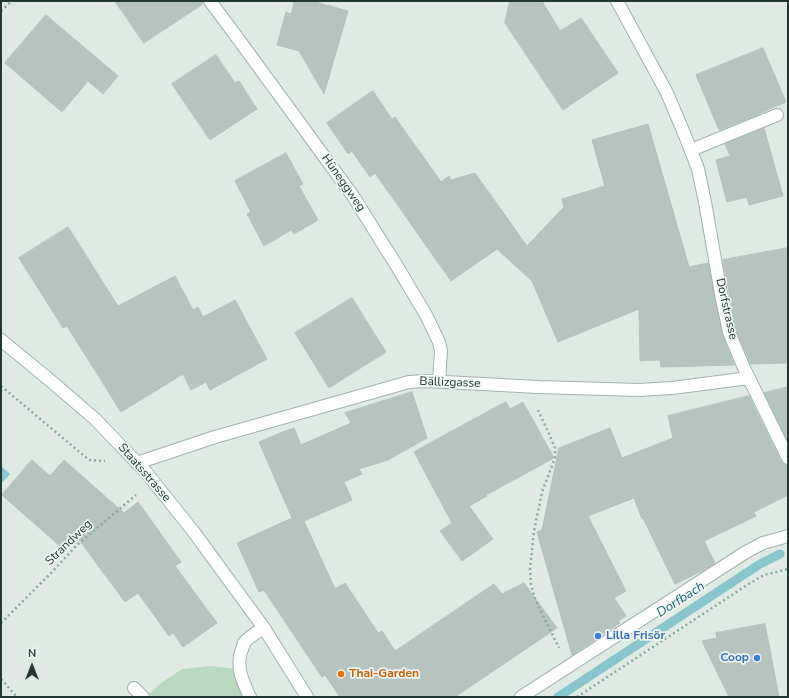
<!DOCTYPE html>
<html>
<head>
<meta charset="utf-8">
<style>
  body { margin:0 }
  #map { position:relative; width:789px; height:698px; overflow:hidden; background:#dfeae5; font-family:"Nunito Sans",sans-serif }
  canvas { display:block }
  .frame { position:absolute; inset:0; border:2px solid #213932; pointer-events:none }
  .north { position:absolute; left:12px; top:646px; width:40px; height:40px; -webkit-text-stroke:3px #f0f7f3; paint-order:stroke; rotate:0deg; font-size:11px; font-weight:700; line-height:16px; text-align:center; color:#213932 }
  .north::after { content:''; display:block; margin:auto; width:14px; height:18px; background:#213932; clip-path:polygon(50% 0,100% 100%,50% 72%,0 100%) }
</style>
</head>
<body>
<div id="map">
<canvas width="789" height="698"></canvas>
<div class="frame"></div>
<div class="north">N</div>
</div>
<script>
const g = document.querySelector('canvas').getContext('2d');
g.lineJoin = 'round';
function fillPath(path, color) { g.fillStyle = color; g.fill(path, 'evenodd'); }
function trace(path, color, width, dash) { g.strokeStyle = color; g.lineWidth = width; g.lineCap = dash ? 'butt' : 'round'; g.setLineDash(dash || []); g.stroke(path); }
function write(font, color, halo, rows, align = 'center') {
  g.font = font + ' "Nunito Sans",sans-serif'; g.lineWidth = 3.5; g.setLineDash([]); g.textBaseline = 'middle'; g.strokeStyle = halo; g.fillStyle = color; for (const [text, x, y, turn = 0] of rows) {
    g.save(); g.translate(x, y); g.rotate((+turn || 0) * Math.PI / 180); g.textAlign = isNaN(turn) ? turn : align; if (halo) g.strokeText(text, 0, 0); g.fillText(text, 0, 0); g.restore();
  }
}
const green = new Path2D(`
  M 210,666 L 239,669 L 250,697 L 146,697 L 161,683 L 182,669 Z`);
const water = new Path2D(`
  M 1,466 L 10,474 L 1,484 Z`);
const stream = new Path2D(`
  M 558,697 L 760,564 L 780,554`);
const building = new Path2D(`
  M 115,1 L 203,1 L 203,4 L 144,43 Z
  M 295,1 L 312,1 L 348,11 L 324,94 L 299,51 L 277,45 L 286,12 L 291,14 Z
  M 510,1 L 542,1 L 560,31 L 581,18 L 618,73 L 563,110 L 505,23 Z
  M 46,15 L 118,76 L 103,94 L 88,81 L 62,112 L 5,63 Z
  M 763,48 L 786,102 L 760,113 L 760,114 L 719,130 L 696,75 Z
  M 216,55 L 235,83 L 239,81 L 257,109 L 210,140 L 172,84 Z
  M 373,91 L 392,119 L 395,117 L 441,182 L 449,176 L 451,180 L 475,173 L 527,246 L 564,207 L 562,199 L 605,186 L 592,140 L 648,124 L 689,267 L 708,263 L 722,334 L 734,365 L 661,367 L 660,360 L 640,361 L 639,309 L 558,342 L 532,281 L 497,249 L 451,281 L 375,173 L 370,177 L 352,151 L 348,154 L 327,123 Z
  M 764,128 L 783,196 L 749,205 L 747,197 L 727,202 L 716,160 L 730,156 L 725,144 Z
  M 286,153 L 303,184 L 299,186 L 318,220 L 294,234 L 291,230 L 264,246 L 247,214 L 251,212 L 235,181 Z
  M 68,227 L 118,306 L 175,276 L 193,310 L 198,307 L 203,317 L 235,300 L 267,359 L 210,390 L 206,382 L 191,390 L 183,374 L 121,412 L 67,326 L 63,328 L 19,258 Z
  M 788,248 L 788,363 L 751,364 L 736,330 L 723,260 Z
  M 352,298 L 386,352 L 329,388 L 295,333 Z
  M 788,387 L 788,441 L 764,393 Z
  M 412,392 L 427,438 L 388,460 L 359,469 L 362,474 L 344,482 L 352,500 L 304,521 L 335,589 L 345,583 L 378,633 L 382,631 L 395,651 L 494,584 L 502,594 L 524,583 L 557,628 L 455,697 L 340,697 L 325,675 L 322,677 L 264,590 L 259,592 L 237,543 L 292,518 L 259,442 L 280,433 L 294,428 L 301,445 L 351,423 L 345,413 Z
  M 749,396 L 781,461 L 784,464 L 788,465 L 788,495 L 754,512 L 756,516 L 704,541 L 715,563 L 704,570 L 675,584 L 643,518 L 642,519 L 634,498 L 588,516 L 626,591 L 614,598 L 626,616 L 618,621 L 620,623 L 572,655 L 537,532 L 542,530 L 559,448 L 610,428 L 622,458 L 673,438 L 668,416 Z
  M 506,402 L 510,409 L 523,402 L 554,458 L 486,495 L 487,496 L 469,506 L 493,539 L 462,561 L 440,531 L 452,523 L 414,452 Z
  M 32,460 L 50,476 L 64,460 L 124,513 L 138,502 L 181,562 L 175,566 L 217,623 L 183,647 L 173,633 L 169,636 L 138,593 L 125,602 L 74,533 L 61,547 L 2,495 Z
  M 765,624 L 779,697 L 729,697 L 702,641 L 717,638 L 716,633 Z`);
const path = new Path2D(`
  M 1,11 L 12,1
  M 1,386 L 89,460 L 105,461
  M 538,410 L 550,436 L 555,448 L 555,458 L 542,492 L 534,531 L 530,569 L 531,585 L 535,599 L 559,648
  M 1,623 L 53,571 L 77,545 L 136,495
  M 1,679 L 17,697
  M 577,697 L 747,585 L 764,575 L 788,569`);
const lane = new Path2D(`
  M 691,150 L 777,115
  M 134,688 L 143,697
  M 250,697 C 243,682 236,668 241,652 C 242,650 243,646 244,643 C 248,637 257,632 264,628`);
const street = new Path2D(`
  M 210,1 L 239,40 L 353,196 L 398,268 L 426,315 L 439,342 L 441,351 L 439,382
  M 617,1 L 667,93 L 686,138 L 698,169 L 705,202 L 721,294 L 729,332 L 744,368 L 788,458
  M 137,463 L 215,437 L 409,382 L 427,381 L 538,387 L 639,390 L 672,388 L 749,378
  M 521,697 L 746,552 L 763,543 L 788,536`);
const secondary = new Path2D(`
  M 1,340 L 52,382 L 95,419 L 145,471 L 193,531 L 264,628 L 307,697`);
const markers = [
  [598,636,4,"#3f7fe0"],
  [757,658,4,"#3f7fe0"],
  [341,674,4,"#e8710a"]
];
const streetNames = [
  ["Hüneggweg",343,183,55],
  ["Dorfstrasse",726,309,77],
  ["Bällizgasse",450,383,2],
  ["Staatsstrasse",144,473,49],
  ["Strandweg",69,543,-44]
];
const shopNames = [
  ["Lilla Frisör",606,636],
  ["Coop",749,658,"right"]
];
const foodNames = [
  ["Thai-Garden",349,674]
];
const waterNames = [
  ["Dorfbach",681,600,-33]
];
fillPath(green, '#b9dac1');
fillPath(water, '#89c5cd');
trace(stream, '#89c5cd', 9);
fillPath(building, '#b5c4be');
trace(building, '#b2c3bb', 1);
trace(lane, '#a2b1ac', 14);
trace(street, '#a2b1ac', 14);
trace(secondary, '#9fb5ac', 14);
trace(path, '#81ac9d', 2.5, [2, 3]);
trace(lane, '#fff', 12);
trace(street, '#fff', 12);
trace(secondary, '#fff', 12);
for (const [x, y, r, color] of markers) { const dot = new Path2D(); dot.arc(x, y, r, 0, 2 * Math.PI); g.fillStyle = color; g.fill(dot); trace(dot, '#f0f7f3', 1.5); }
write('12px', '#213932', '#f0f7f3', streetNames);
write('bold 12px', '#366cbe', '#f0f7f3', shopNames, 'left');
write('bold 12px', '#c56008', '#f0f7f3', foodNames, 'left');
write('italic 13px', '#1f6772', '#f0f7f3', waterNames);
</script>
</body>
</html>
